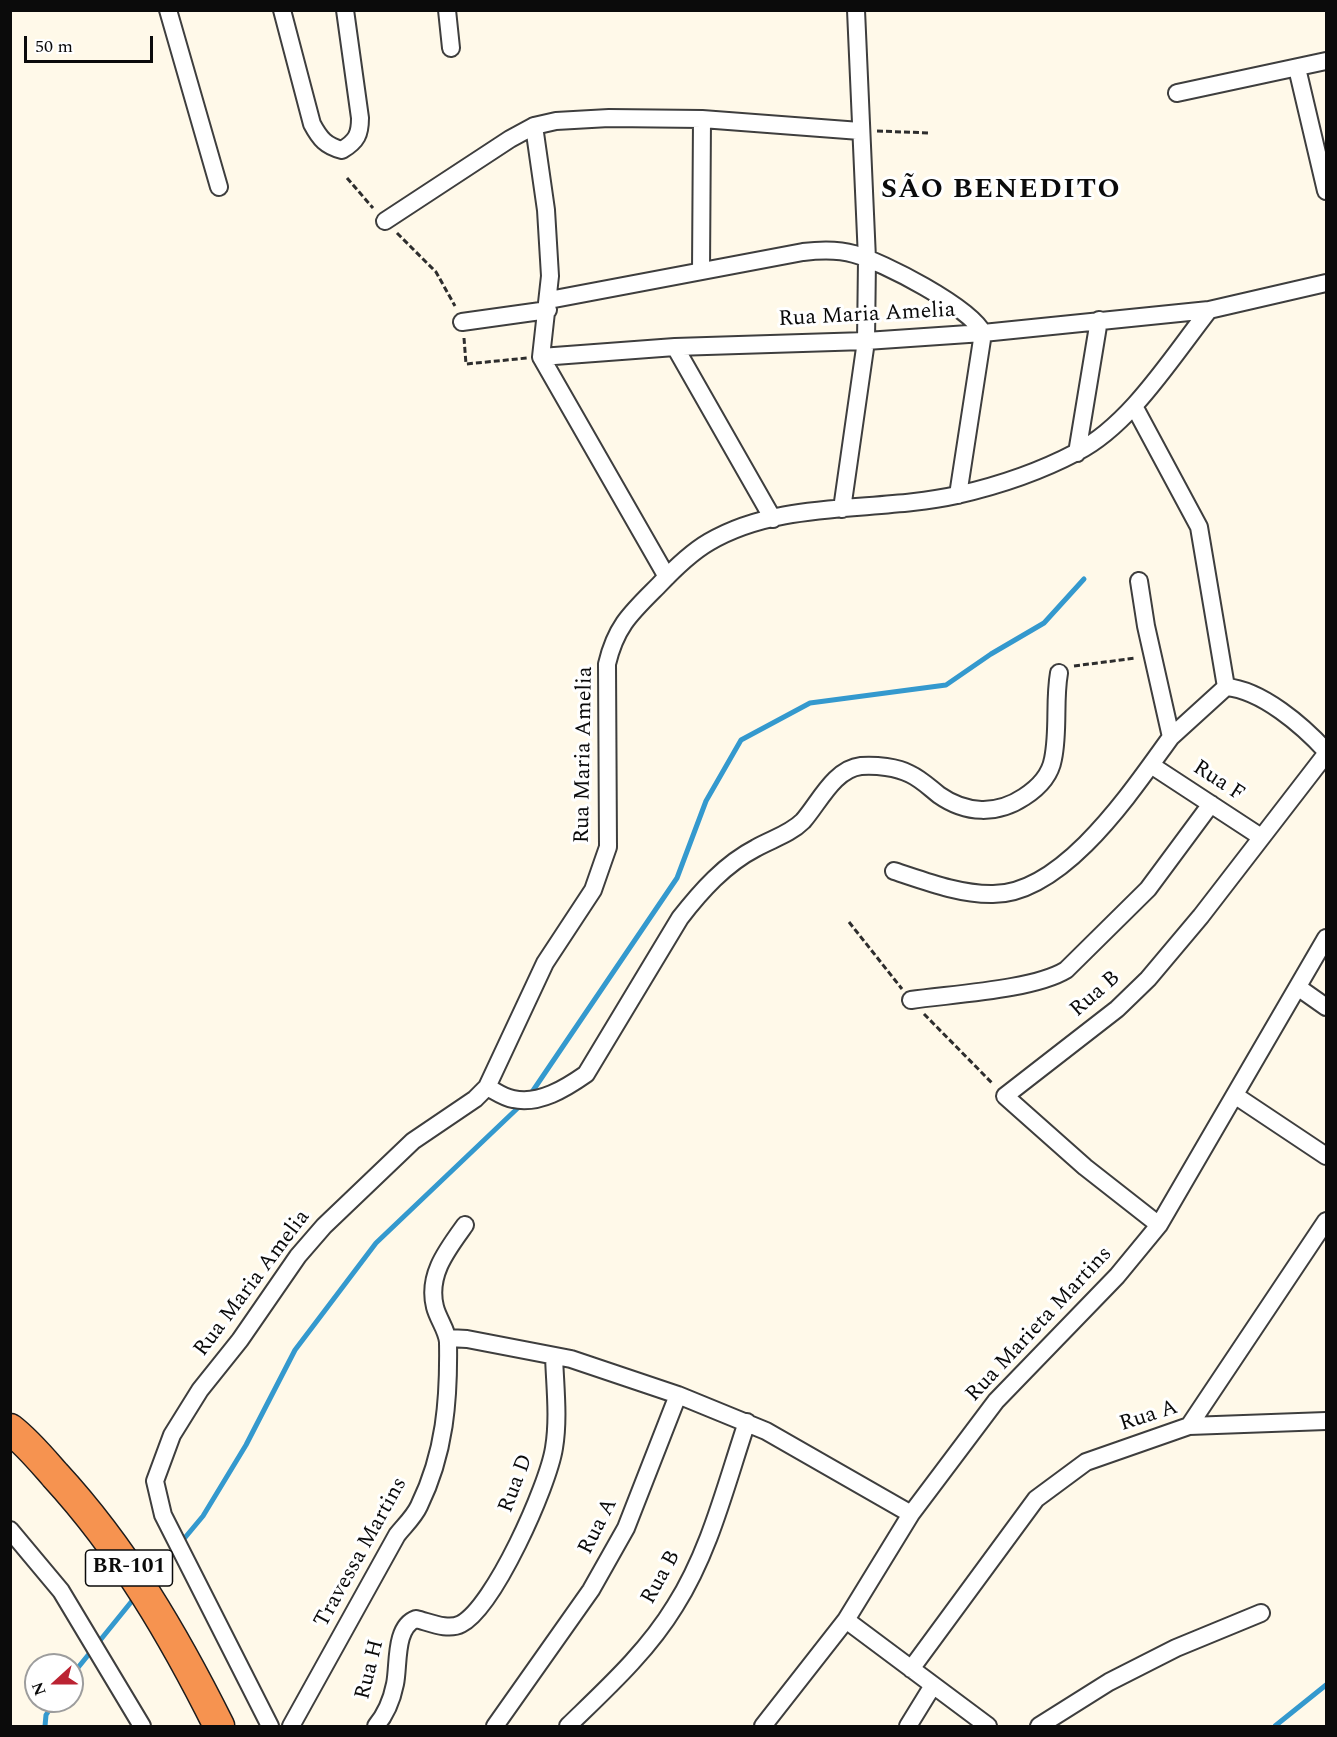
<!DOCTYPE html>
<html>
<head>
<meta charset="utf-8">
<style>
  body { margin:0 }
  #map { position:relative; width:1337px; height:1737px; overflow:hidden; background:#fff9e9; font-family:Spectral,serif }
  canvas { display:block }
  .frame { position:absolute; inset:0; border:12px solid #0b0b0b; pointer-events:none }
  .north { position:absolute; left:24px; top:1653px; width:60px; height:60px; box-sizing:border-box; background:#fff; border:2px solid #9d9d9d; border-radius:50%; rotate:249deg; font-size:16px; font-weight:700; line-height:24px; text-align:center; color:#0b0b0b }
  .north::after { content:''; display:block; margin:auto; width:21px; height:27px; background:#bb2332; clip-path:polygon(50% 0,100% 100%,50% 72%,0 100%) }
  .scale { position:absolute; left:24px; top:36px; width:129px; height:27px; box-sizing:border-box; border:3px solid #0b0b0b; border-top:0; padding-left:8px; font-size:18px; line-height:21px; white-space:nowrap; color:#0b0b0b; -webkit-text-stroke:4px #fff; paint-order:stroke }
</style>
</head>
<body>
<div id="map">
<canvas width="1337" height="1737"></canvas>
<div class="frame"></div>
<div class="north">N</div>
<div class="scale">50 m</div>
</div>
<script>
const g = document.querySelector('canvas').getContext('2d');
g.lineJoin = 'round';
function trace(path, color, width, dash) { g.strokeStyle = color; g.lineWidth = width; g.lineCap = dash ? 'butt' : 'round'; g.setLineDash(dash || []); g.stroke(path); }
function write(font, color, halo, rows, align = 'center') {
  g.font = font + ' Spectral,serif'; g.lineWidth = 6; g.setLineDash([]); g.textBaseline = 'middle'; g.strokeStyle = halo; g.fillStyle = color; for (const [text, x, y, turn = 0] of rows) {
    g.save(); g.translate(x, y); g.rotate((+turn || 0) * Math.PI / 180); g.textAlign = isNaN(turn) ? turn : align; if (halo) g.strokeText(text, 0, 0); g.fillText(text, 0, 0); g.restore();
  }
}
const stream = new Path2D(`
  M 530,1095 L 677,878 L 706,801 L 741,740 L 810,703 L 946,685 L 991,654 L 1044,623 L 1084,579
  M 148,1582 L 203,1516 L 246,1445 L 295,1350 L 376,1243 L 522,1104
  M 72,1675 L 136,1596
  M 45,1726 L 46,1715 L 55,1701
  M 1275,1726 L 1326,1685`);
const path = new Path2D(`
  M 877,131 L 930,133
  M 347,178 L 373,208
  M 397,233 L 436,272 L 455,306
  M 464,338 L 466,364 L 527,358
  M 1074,666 L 1136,658
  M 849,922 L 902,989
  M 924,1014 L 993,1084`);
const street = new Path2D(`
  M 168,10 L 219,187
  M 282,10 L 312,124 C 320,139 326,146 342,150 C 357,141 360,134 360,118 L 345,10
  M 447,10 L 451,48
  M 1297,68 L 1326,191
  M 1177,93 L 1326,61
  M 534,126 L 546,210 L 550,276 L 541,357
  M 385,221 L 510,139 L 534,126 L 556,121 L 609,118 L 702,119 L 860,131
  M 701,271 L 702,119
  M 549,300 L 803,252 C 820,250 837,249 854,254 C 883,262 970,307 983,333 L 958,495
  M 462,322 L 548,310
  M 675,347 L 773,519
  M 541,357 L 675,347 L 866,341 L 983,333 L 1209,310 L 1326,283
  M 541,357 L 667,577
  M 1134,406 L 1199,527 L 1226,687 L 1171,737
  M 1077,453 L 1099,320
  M 842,509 L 866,341 L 867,259 L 856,10
  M 1226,687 C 1262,690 1303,726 1326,751
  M 1151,765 L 1261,837
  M 894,871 C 925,881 958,894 991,894 C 1063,896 1133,789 1171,737 L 1146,626 L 1139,581
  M 1299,988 L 1326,1007
  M 911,1000 C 952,994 1033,990 1066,970 L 1148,889 L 1211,804
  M 487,1087 C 495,1091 504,1098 513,1099 C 539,1105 566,1088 586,1074 L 680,918 C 701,891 725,864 756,848 C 772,839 790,834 803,821 C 819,803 834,769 861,766 C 876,765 897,767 910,774 C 921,779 930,788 939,795 C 966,814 997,815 1024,797 C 1038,788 1050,776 1053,759 C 1059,730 1054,701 1059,673
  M 1236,1096 L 1326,1156
  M 1159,1225 L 1085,1167 L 1005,1096 L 1117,1009 L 1148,979 L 1201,916 L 1326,754
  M 448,1338 L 467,1339 L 571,1359 L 678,1395 L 766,1431 L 911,1514
  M 1189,1426 L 1326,1221
  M 10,1530 L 61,1591 L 142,1726
  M 846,1620 L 988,1726
  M 911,1669 L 1036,1499 L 1086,1462 L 1189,1426 L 1326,1421
  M 270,1726 L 163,1515 L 155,1481 L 172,1435 L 200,1390 L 240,1340 L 298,1256 L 324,1226 L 413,1141 L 475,1099 L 487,1087 L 545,963 L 593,890 L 608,847 L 607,664 C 616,626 631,613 658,586 C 673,570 690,553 709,542 C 782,499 877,513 957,495 C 997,486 1041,471 1077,452 C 1130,425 1172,357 1209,310
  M 291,1726 L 397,1535 C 404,1526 414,1517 419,1506 C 445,1453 449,1400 448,1342 C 447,1330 438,1319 435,1307 C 427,1275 447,1250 465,1225
  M 376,1726 C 386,1714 392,1699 395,1684 C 399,1666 394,1627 416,1619 C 429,1622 448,1631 461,1624 C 494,1607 548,1486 554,1448 C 559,1418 555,1386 554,1356
  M 495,1726 L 591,1590 L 626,1528 L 678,1395
  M 568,1726 C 606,1689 647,1652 675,1606 C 710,1551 726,1484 747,1422
  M 763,1726 L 846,1620 L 911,1514 L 996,1401 L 1117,1276 L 1159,1225 L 1326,938
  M 908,1726 L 932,1687
  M 1039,1726 L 1109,1682 L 1176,1648 L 1261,1613`);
const highway = new Path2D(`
  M 10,1429 C 27,1442 41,1459 55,1475 C 124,1550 174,1636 219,1726`);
const shields = [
  [129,1568,87]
];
const shieldNames = [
  ["BR-101",129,1568]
];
const streetNames = [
  ["Rua Maria Amelia",867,316,-3],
  ["Rua Maria Amelia",585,755,-89],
  ["Rua F",1218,782,33],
  ["Rua B",1096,995,-41],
  ["Rua Maria Amelia",253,1284,-53],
  ["Rua Marieta Martins",1040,1325,-47],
  ["Rua A",1149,1417,-18],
  ["Rua D",517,1484,-69],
  ["Rua A",599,1527,-63],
  ["Travessa Martins",362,1553,-61],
  ["Rua B",662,1578,-61],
  ["Rua H",371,1670,-76]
];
const districtNames = [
  ["SÃO BENEDITO",1001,192]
];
trace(stream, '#3499ce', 5);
trace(street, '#3e3e3e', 20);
trace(highway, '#1c1c1c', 33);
trace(path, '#2d2d2d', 3, [6, 3]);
trace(street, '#fff', 16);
trace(highway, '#f69350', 30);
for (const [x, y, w] of shields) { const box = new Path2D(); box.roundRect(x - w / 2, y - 18, w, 36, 4.5); g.fillStyle = '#fff'; g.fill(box); trace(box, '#0b0b0b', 1.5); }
write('bold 21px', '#0b0b0b', null, shieldNames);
write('22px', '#0b0b0b', '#fff', streetNames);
g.letterSpacing = '1.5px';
write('bold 28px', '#0b0b0b', '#fff', districtNames);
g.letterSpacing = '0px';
</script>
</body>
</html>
